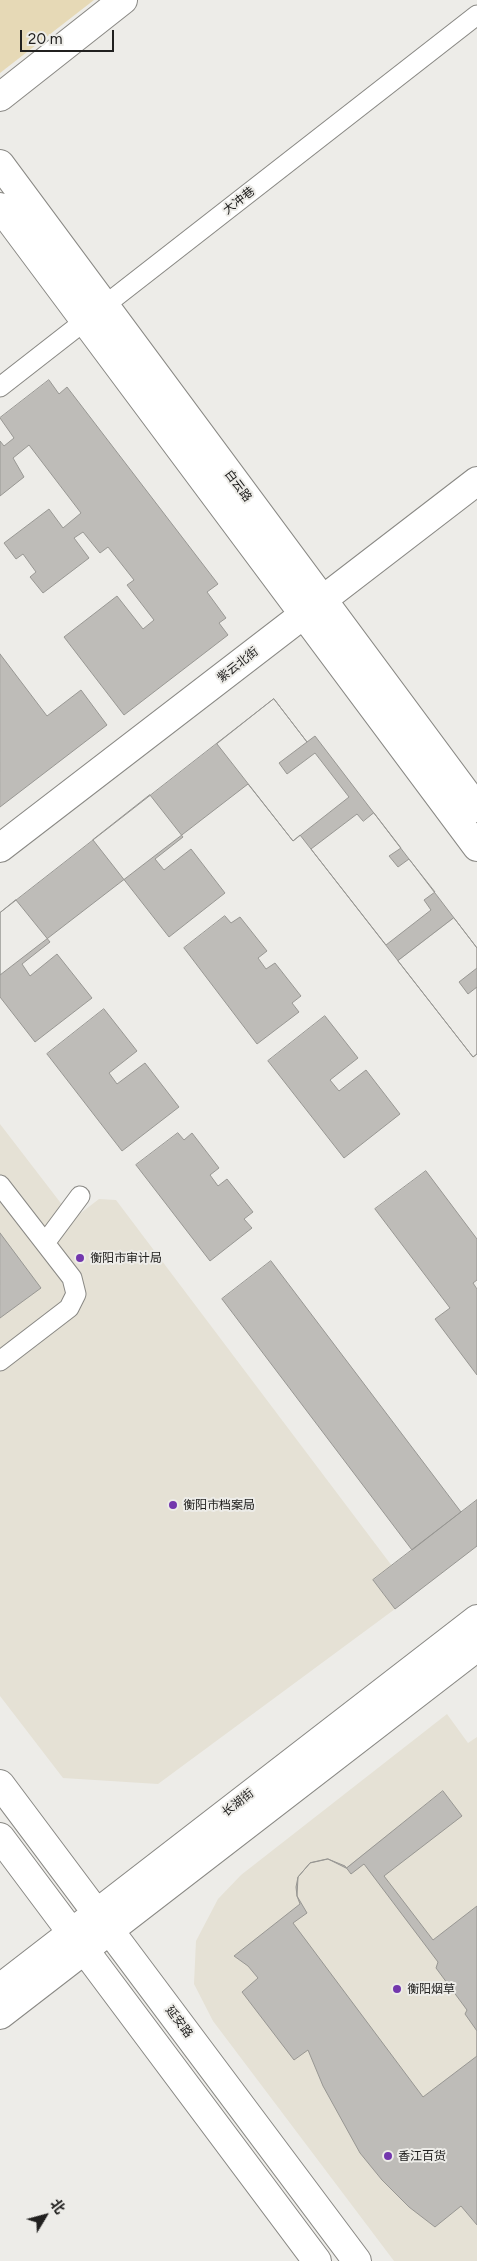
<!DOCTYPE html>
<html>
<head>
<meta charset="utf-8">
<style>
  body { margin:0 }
  #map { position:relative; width:477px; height:2261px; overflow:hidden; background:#edece8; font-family:Figtree,"Noto Sans SC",sans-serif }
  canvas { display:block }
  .north { position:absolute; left:20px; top:2191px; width:50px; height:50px; -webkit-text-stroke:4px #edece8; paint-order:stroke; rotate:53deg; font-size:14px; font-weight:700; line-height:20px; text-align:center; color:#21201f }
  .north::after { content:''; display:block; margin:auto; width:18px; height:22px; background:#21201f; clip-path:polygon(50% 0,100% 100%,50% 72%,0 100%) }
  .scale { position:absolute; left:20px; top:30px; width:94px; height:22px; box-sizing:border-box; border:2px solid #21201f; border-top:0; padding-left:6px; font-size:15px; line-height:18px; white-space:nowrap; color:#21201f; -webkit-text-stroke:4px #edece8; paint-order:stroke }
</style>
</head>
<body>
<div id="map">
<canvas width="477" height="2261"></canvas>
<div class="north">北</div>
<div class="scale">20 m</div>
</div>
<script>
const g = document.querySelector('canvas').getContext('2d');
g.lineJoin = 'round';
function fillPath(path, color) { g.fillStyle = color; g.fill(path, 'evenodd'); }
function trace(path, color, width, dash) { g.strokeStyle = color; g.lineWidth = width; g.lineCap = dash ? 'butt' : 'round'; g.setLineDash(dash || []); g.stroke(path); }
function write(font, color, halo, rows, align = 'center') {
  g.font = font + ' Figtree,"Noto Sans SC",sans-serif'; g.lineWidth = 4; g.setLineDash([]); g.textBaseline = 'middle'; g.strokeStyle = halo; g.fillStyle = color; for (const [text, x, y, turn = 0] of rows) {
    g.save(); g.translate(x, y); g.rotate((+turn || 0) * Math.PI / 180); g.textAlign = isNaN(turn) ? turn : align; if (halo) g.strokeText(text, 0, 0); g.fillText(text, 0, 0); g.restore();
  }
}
const built = new Path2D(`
  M 0,1124 L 73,1219 L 99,1199 L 116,1200 L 392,1566 L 373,1580 L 395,1609 L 158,1784 L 63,1778 L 0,1696 Z
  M 447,1714 L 468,1743 L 477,1737 L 477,2261 L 394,2261 L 213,2021 L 194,1984 L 196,1941 L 218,1899 L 241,1875 Z`);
const green = new Path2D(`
  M 0,0 L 94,0 L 0,73 Z`);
const building = new Path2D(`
  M 49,380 L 59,394 L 67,387 L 218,584 L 207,592 L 226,618 L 219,623 L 228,635 L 124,715 L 64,637 L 117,596 L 143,629 L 154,620 L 127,585 L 134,580 L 108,547 L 100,553 L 83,532 L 74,538 L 89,558 L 43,593 L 30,577 L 36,572 L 23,554 L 16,559 L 4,543 L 49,509 L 63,528 L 81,513 L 29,445 L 13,458 L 24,477 L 0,496 L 0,441 L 4,446 L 14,438 L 0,418 Z
  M 0,654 L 47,716 L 81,690 L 107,725 L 0,807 Z
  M 274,699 L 307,742 L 279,763 L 287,774 L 315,753 L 349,797 L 293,841 L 217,744 Z
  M 274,699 L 307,742 L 315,736 L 477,948 L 477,1054 L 473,1057 L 300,835 L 293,841 L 248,784 L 0,975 L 0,913 Z
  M 150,795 L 183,837 L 155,859 L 164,870 L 191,849 L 225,893 L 169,937 L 93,840 Z
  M 374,813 L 401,848 L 389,856 L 398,867 L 409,859 L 435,892 L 424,900 L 431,910 L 386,945 L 311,849 L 357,814 L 363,821 Z
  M 16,900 L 50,942 L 22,964 L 30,976 L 57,954 L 92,998 L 35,1042 L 0,997 L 0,913 Z
  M 225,916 L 231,923 L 240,917 L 267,951 L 258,958 L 266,969 L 275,963 L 301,996 L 292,1003 L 299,1012 L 257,1044 L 184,948 Z
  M 454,918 L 477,948 L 477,968 L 459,982 L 468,994 L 477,987 L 477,1054 L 473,1057 L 398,961 Z
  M 104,1009 L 137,1051 L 109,1073 L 117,1084 L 145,1063 L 179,1107 L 122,1151 L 47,1054 Z
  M 325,1016 L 358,1058 L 330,1080 L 339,1091 L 366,1070 L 400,1114 L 344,1158 L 268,1061 Z
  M 178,1133 L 184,1140 L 192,1133 L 219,1168 L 210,1175 L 218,1186 L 227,1179 L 253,1212 L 244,1219 L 252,1228 L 210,1261 L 136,1165 Z
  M 426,1171 L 477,1239 L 477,1280 L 473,1283 L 477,1289 L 477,1375 L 435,1319 L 450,1308 L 375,1209 Z
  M 0,1233 L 41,1288 L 0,1318 Z
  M 271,1261 L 461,1512 L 412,1550 L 222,1299 Z
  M 477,1500 L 477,1546 L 395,1609 L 373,1580 Z
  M 443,1791 L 462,1816 L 384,1876 L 433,1940 L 477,1906 L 477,2225 L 461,2206 L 435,2227 L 409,2207 L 382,2180 L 360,2153 L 323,2086 L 308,2050 L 294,2060 L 242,1992 L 258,1978 L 248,1966 L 234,1956 L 300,1904 L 297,1896 L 296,1887 L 298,1877 L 310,1863 L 328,1859 L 346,1868 Z
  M 328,1859 L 345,1866 L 351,1874 L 364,1864 L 438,1962 L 436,1968 L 467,2010 L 465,2014 L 477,2031 L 477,2056 L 423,2097 L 293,1923 L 307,1913 L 297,1896 L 298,1877 L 310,1863 Z`);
const lane = new Path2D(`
  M 0,387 L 477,15
  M 0,1185 L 72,1278 L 76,1294 L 69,1308 L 0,1361
  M 45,1243 L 80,1196`);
const street = new Path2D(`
  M 0,97 L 123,0
  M 0,848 L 477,481`);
const secondary = new Path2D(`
  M 0,164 L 477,808
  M 0,207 L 477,847
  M 0,1784 L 357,2261
  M 0,1837 L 317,2261
  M 0,1988 L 477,1619
  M 0,2015 L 477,1647`);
const markers = [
  [80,1258,5,"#7337ad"],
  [173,1505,5,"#7337ad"],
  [397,1989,5,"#7337ad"],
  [388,2156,5,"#7337ad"]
];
const streetNames = [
  ["大冲巷",239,201,-38],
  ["白云路",238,486,53],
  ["紫云北街",238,665,-38],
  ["长湖街",238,1803,-38],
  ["延安路",179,2022,53]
];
const poiNames = [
  ["衡阳市审计局",90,1258],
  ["衡阳市档案局",183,1505],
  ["衡阳烟草",407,1989],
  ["香江百货",398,2156]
];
fillPath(built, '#e5e1d5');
fillPath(green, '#e6d9b6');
fillPath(building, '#bebcb8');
trace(building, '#989793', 1);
trace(lane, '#898884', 21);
trace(street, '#898884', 30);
trace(secondary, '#898884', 30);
trace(lane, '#fff', 19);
trace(street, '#fff', 28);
trace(secondary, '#fff', 28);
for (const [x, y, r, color] of markers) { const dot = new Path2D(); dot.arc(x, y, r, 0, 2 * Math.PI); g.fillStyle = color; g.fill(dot); trace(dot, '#edece8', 2); }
write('12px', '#21201f', '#edece8', streetNames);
write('12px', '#21201f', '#edece8', poiNames, 'left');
</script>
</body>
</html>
